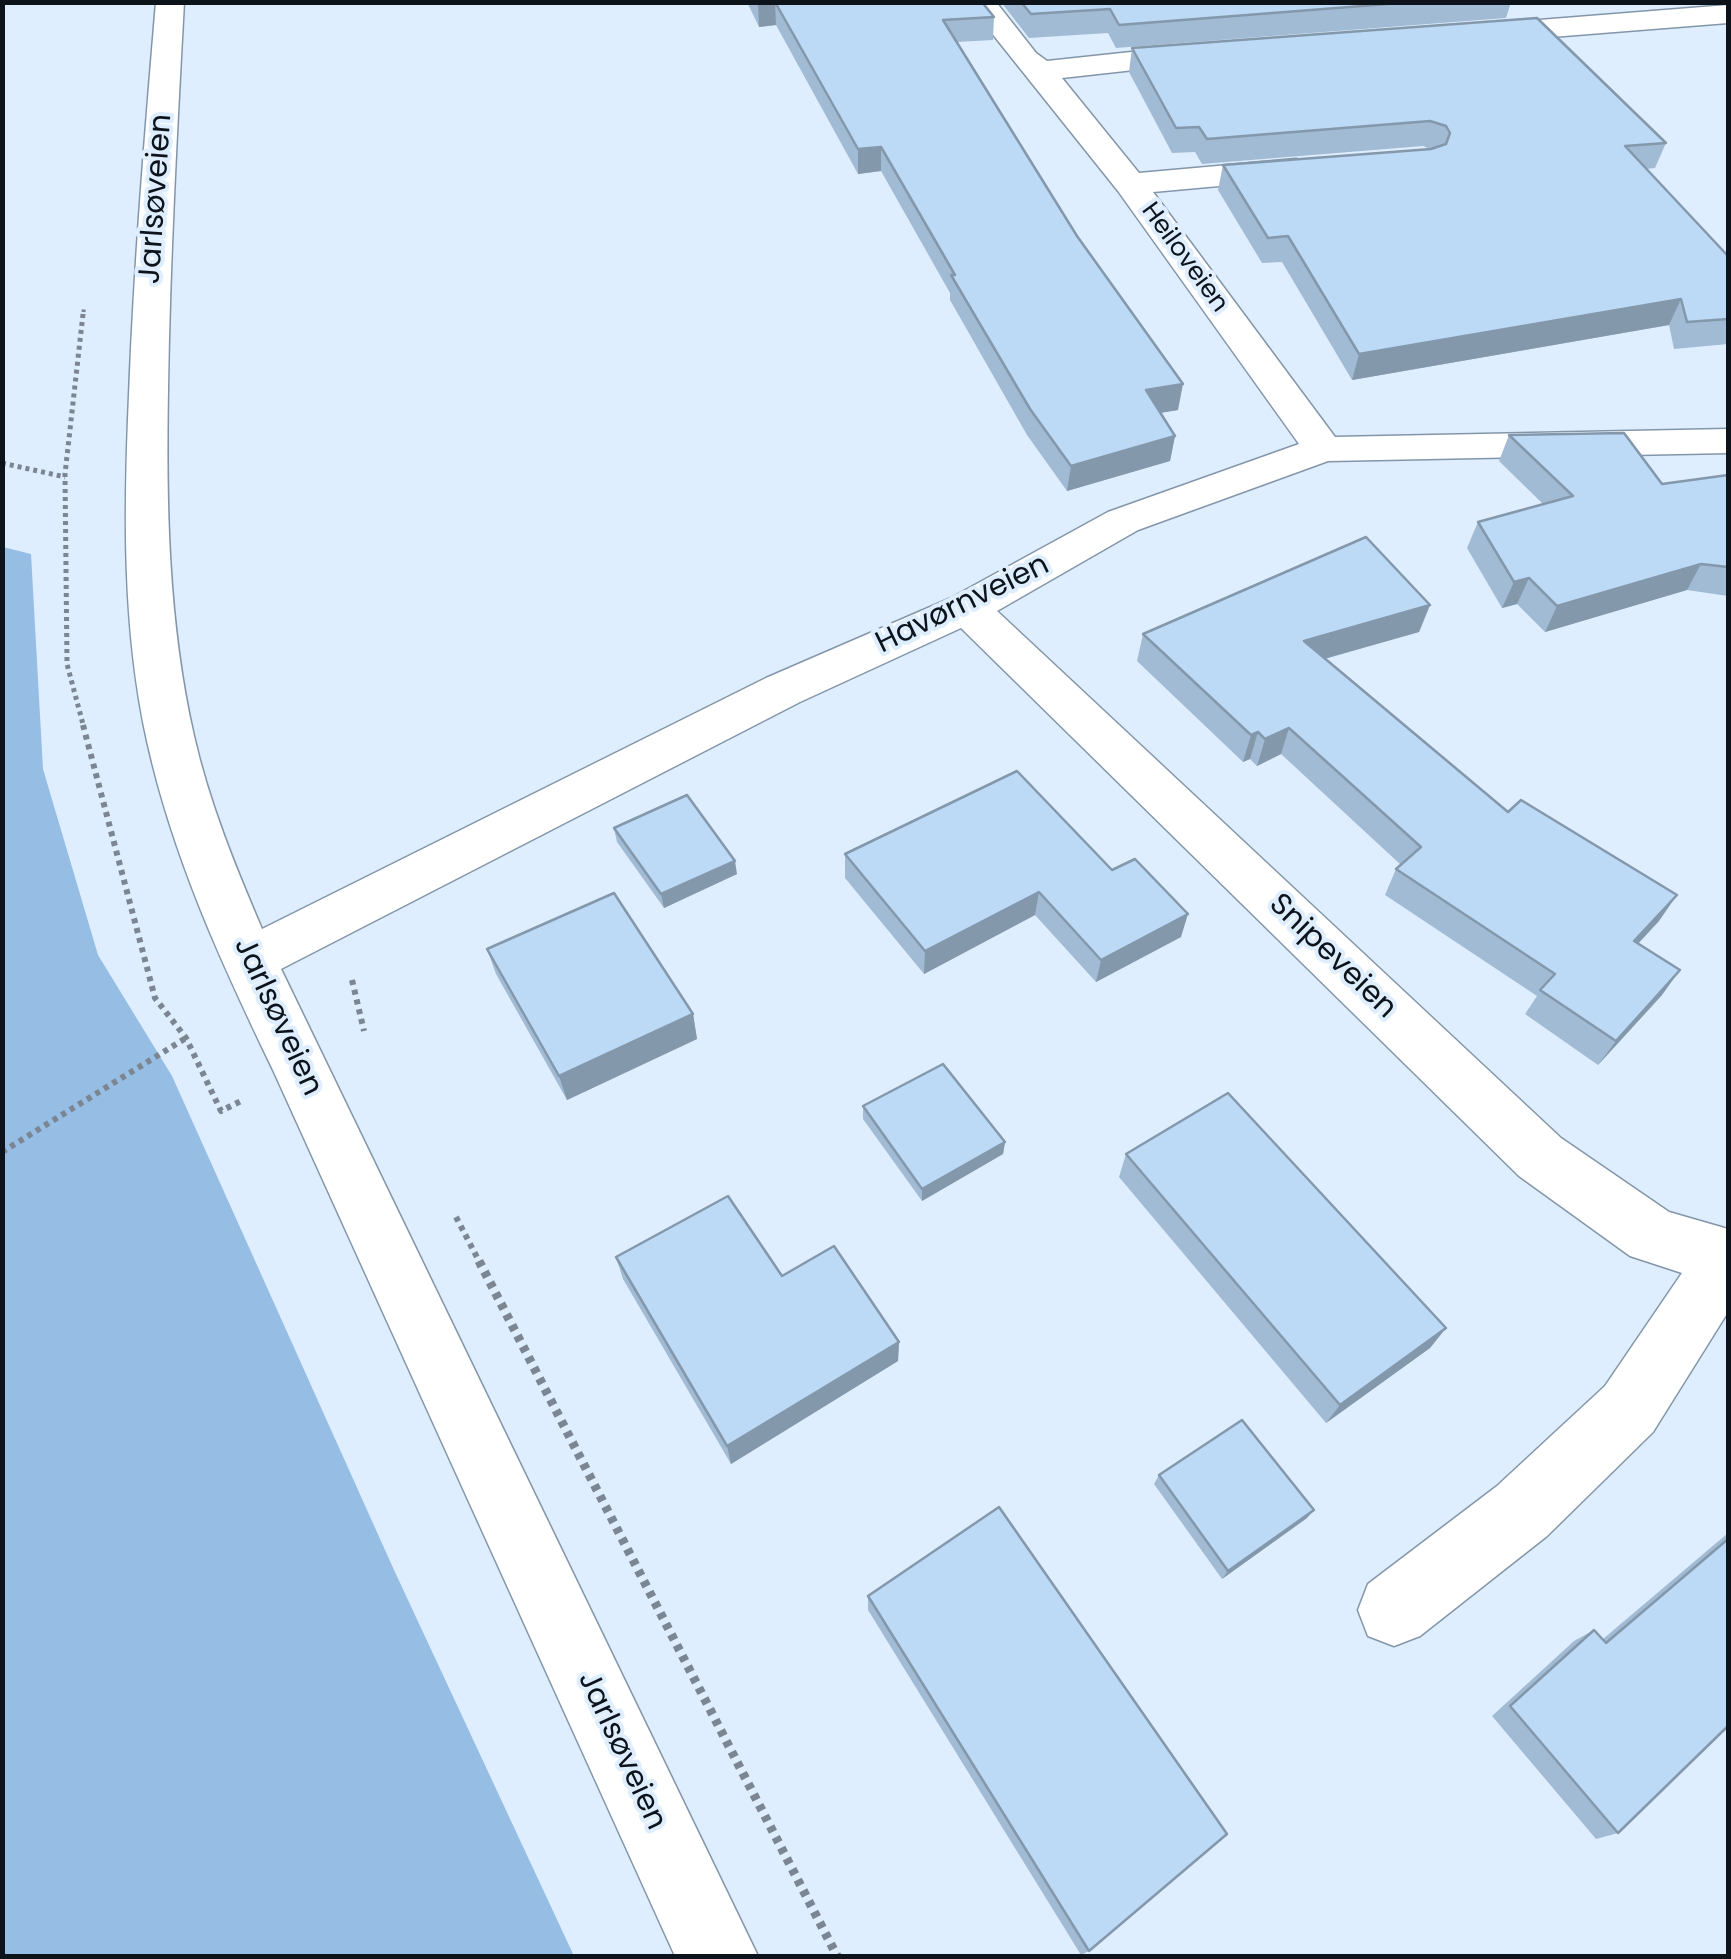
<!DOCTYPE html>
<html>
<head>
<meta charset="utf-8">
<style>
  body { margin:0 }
  #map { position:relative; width:1731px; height:1959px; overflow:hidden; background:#deeefe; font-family:Poppins,sans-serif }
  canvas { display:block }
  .frame { position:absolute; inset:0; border:5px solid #0c131a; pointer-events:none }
</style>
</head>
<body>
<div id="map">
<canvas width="1731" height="1959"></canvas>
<div class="frame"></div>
</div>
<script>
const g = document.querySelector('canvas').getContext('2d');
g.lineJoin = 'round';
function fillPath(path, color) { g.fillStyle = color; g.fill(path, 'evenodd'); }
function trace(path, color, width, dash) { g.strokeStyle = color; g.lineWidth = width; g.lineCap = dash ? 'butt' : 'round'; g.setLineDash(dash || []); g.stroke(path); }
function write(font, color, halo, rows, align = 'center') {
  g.font = font + ' Poppins,sans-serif'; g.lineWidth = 8; g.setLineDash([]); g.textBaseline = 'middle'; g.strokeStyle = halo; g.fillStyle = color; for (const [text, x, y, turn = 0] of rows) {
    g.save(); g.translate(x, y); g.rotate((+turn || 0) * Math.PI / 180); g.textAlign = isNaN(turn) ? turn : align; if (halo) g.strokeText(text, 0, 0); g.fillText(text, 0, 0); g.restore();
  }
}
const green = new Path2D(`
  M 3,547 L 31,554 L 43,769 L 98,955 L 172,1076 L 394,1570 L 574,1956 L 3,1956 Z`);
const pathFar3 = new Path2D(`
  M 83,317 L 84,307`);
const pathFar2 = new Path2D(`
  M 83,314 L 65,474 L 67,664 L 84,728
  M 2,463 L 65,477`);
const pathFar1 = new Path2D(`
  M 83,725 L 155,998 L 186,1038 L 221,1111 L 241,1101
  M 352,980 L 364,1031
  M 2,1152 L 186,1038
  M 456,1217 L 480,1263`);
const path = new Path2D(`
  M 479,1261 L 837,1956`);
const minor = new Path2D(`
  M 156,2 L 184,2 C 177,131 170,260 168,389 C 166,505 168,622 194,736 C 209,802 235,866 262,929 L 766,678 L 951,598 L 1108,512 L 1299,444 L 1118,191 L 967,2 L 996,2 L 1036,53 L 1047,61 L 1206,44 L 1217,47 L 1221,53 L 1217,59 L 1206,62 L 1062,78 L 1139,173 L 1296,159 L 1308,162 L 1312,169 L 1308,176 L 1296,179 L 1153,192 L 1335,437 L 1728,429 L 1728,453 L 1328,461 L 1138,530 L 997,611 L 1561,1138 L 1669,1212 L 1728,1229 L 1728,1312 L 1653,1432 L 1547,1536 L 1420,1636 L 1394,1646 L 1368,1636 L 1358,1610 L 1368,1584 L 1497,1486 L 1605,1386 L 1682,1273 L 1630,1256 L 1519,1176 L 961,628 L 800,702 L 281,969 L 758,1956 L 675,1956 L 273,1070 C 222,964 173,858 147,741 C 122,628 124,509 129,395 C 134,264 145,133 156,2 Z
  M 1728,5 L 1728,23 L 1476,43 L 1466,40 L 1461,34 L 1466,28 L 1476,25 Z`);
const wall = new Path2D(`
  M 747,2 L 982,2 L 994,17 L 993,40 L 957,42 L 1178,410 L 1160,413 L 1175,436 L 1170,461 L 1067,491 L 1027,435 L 950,300 L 950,293 L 881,171 L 858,174 L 776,25 L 759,27 Z
  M 1001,2 L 1511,2 L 1506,18 L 1116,48 L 1108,33 L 1029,38 Z
  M 1132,48 L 1666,143 L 1655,168 L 1646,169 L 1728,256 L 1728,344 L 1674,349 L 1669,325 L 1352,380 L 1282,262 L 1262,263 L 1218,190 L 1223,165 L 1430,149 L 1423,146 L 1202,164 L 1195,152 L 1172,153 L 1129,72 Z
  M 1509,435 L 1662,484 L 1728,475 L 1728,596 L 1687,590 L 1545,632 L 1517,604 L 1502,608 L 1467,548 L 1478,522 L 1543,504 L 1499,461 Z
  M 1430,605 L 1419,632 L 1325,659 L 1508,812 L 1659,921 L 1638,944 L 1662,995 L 1598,1065 L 1525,1014 L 1537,996 L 1385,895 L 1396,869 L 1401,865 L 1281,754 L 1257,766 L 1250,759 L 1243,762 L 1137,661 L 1143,634 Z
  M 614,828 L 737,874 L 664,908 L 617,842 Z
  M 845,854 L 1112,870 L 1181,937 L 1096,982 L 1035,915 L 924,974 L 845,878 Z
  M 487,949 L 693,1014 L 697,1039 L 567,1100 L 496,974 Z
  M 863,1106 L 1005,1142 L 1003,1154 L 922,1201 L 863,1119 Z
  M 1126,1154 L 1446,1328 L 1430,1348 L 1326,1423 L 1119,1177 Z
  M 616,1257 L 782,1276 L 899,1342 L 898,1361 L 731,1464 L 623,1279 Z
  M 1159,1475 L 1307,1518 L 1222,1579 L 1154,1484 Z
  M 1728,1533 L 1728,1726 L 1618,1833 L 1596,1839 L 1492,1716 L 1574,1641 L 1594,1630 L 1603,1639 Z
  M 868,1596 L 1089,1951 L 1081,1955 L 868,1610 Z`);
const shadedWall = new Path2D(`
  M 775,2 L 776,25 L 759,27 L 758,3 Z
  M 881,147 L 881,171 L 858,174 L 858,149 Z
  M 1681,299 L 1669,325 L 1352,380 L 1359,354 Z
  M 1183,384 L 1178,410 L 1141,416 L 1146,390 Z
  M 1175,436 L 1170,461 L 1067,491 L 1071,466 Z
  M 1701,564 L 1687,590 L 1545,632 L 1557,606 Z
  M 1529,578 L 1517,604 L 1502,608 L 1514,582 Z
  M 1430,605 L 1419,632 L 1295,667 L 1304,641 Z
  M 1289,728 L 1281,754 L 1257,766 L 1265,739 Z
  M 1258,732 L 1250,759 L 1243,762 L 1251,735 Z
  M 735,861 L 737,874 L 664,908 L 661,894 Z
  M 1039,892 L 1035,915 L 924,974 L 925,951 Z
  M 1677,895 L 1659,921 L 1617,966 L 1634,941 Z
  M 1188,914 L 1181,937 L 1096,982 L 1101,960 Z
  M 1680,970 L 1662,995 L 1598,1065 L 1616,1041 Z
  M 693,1014 L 697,1039 L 567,1100 L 559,1076 Z
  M 1005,1142 L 1003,1154 L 922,1201 L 922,1189 Z
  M 1446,1328 L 1430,1348 L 1326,1423 L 1340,1405 Z
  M 899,1342 L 898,1361 L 731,1464 L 727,1446 Z
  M 1314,1510 L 1307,1518 L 1222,1579 L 1228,1571 Z`);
const building = new Path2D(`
  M 775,2 L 982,2 L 994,17 L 943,20 L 1077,236 L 1183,384 L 1146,390 L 1175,436 L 1071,466 L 1030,409 L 951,275 L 955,275 L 881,147 L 858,149 Z
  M 1021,2 L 1413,2 L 1119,25 L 1110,9 L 1031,14 Z
  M 1537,18 L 1666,143 L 1625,146 L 1728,256 L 1728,319 L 1687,322 L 1681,299 L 1359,354 L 1288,236 L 1268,238 L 1223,165 L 1431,149 L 1446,144 L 1450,133 L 1446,126 L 1430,121 L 1207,139 L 1199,127 L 1176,128 L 1132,48 Z
  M 1624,433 L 1662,484 L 1728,475 L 1728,567 L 1701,564 L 1557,606 L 1529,578 L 1514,582 L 1478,522 L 1573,496 L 1509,435 Z
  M 1366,537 L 1430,605 L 1304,641 L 1508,812 L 1521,800 L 1677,895 L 1634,941 L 1680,970 L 1616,1041 L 1540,990 L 1555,974 L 1396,869 L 1421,847 L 1289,728 L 1265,739 L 1258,732 L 1251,735 L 1143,634 Z
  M 1017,771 L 1112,870 L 1135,859 L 1188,914 L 1101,960 L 1039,892 L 925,951 L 845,854 Z
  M 687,795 L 735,861 L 661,894 L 614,828 Z
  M 614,893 L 693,1014 L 559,1076 L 487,949 Z
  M 943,1064 L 1005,1142 L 922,1189 L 863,1106 Z
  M 1228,1093 L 1446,1328 L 1340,1405 L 1126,1154 Z
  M 728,1196 L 782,1276 L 834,1246 L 899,1342 L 727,1446 L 616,1257 Z
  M 1242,1420 L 1314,1510 L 1228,1571 L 1159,1475 Z
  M 999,1507 L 1227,1834 L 1089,1951 L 868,1596 Z
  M 1728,1539 L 1728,1726 L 1618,1833 L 1510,1706 L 1594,1630 L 1606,1643 Z`);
const farStreetnames = [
  ["Heiloveien",1184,258,54]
];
const streetNames = [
  ["Jarlsøveien",157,199,-86],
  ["Havørnveien",963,605,-26],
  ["Snipeveien",1332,957,44],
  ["Jarlsøveien",277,1017,65],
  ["Jarlsøveien",621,1751,65]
];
fillPath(green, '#96bde3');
trace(minor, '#8396a9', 3);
trace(pathFar3, '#7b8692', 4, [2.5, 2.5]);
trace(pathFar2, '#7b8692', 5, [4, 4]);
trace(pathFar1, '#7b8692', 6, [5, 5]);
trace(path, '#7b8692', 9, [6, 6]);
fillPath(minor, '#fff');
fillPath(wall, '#a2bbd4');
fillPath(shadedWall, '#8498ac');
fillPath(building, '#bcd9f6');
trace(building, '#8498ac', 2.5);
write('25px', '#0c131a', '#deeefe', farStreetnames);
write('30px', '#0c131a', '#deeefe', streetNames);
</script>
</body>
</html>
